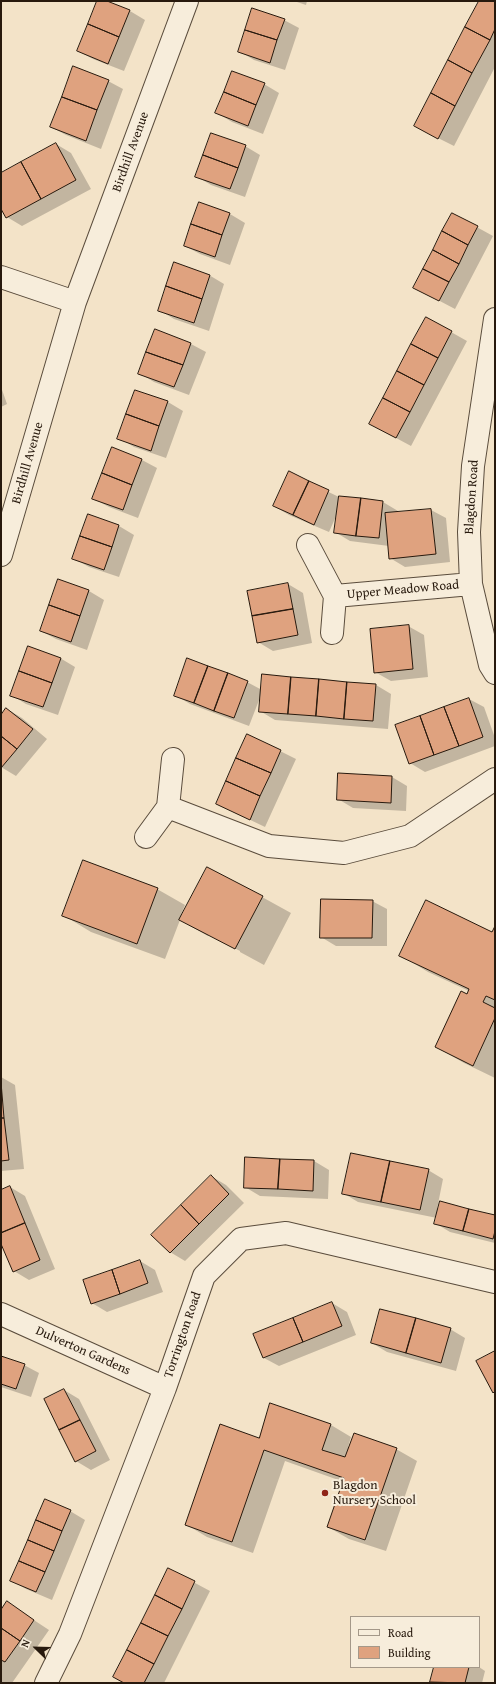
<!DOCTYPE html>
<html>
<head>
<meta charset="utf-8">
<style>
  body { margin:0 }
  #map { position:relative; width:496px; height:1684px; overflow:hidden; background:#f3e3c8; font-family:"Gentium Book Plus",serif }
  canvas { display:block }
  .frame { position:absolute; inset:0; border:2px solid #27190d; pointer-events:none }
  .legend { position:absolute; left:350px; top:1616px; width:130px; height:52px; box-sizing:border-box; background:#f7eddb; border:1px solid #a49889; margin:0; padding:5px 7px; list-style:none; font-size:12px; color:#27190d }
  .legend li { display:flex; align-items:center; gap:8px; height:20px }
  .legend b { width:20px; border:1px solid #a49889 }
  .north { position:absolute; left:16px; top:1628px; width:40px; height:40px; -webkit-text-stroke:3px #f7eddb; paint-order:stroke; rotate:293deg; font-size:11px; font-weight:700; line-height:16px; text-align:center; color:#27190d }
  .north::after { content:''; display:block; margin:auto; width:14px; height:18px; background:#27190d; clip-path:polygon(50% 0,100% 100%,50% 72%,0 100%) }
</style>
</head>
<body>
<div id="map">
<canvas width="496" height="1684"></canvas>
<div class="frame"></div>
<ul class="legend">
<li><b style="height:5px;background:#f7eddb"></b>Road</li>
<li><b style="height:11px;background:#dfa27f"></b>Building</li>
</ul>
<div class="north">N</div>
</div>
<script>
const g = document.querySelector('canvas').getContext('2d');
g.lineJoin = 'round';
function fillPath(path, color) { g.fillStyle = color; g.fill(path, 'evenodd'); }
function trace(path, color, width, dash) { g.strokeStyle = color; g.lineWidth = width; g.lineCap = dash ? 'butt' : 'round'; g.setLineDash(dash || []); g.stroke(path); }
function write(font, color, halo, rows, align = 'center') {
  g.font = font + ' "Gentium Book Plus",serif'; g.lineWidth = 4; g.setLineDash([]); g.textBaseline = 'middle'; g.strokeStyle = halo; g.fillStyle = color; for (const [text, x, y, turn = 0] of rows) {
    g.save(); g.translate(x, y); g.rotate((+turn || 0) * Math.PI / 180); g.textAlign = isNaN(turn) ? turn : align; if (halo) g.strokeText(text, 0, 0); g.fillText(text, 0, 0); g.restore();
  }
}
const shadow = new Path2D(`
  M 98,1 L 104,1 L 130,11 L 145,20 L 124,71 L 93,59 L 78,51 Z
  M 294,1 L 307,1 L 306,5 Z
  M 480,1 L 495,2 L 495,67 L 454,146 L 430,134 Z
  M 284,20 L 299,28 L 285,70 L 254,60 L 239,51 Z
  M 108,81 L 123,89 L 101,149 L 66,135 L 51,127 Z
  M 264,84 L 279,93 L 263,134 L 232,122 L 217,113 Z
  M 56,144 L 71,153 L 91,189 L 22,226 L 7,217 L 1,207 L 1,174 Z
  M 245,146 L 260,155 L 245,197 L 211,185 L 196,176 Z
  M 199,204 L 230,214 L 245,223 L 230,265 L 200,254 L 185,246 Z
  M 453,214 L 493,236 L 455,309 L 415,288 Z
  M 209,275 L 224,284 L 209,331 L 174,319 L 159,310 Z
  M 426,318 L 467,341 L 411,446 L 370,424 Z
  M 191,344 L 206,352 L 189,395 L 154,382 L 139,373 Z
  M 1,387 L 7,404 L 1,407 Z
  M 135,391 L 168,402 L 183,411 L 166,458 L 134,447 L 119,438 Z
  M 112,448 L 142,460 L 157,468 L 138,518 L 109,507 L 94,499 Z
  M 289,473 L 339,497 L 383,502 L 398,511 L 398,513 L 431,510 L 446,518 L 450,562 L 405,567 L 390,558 L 389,546 L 350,541 L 335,532 L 337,514 L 329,532 L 289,515 L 274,506 Z
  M 88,515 L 119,526 L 134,535 L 119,577 L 89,567 L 73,558 Z
  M 58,581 L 89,591 L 104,600 L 87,650 L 56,639 L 41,631 Z
  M 288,584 L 303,593 L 312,643 L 273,651 L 258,642 Z
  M 408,626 L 424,635 L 428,677 L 391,681 L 375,672 Z
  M 60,658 L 75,667 L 58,715 L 26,704 L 11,695 Z
  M 247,682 L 262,690 L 376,685 L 391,694 L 388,729 L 275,720 L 260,711 L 261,695 L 249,726 L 190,704 L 175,695 Z
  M 469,699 L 484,707 L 495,738 L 495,746 L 425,772 L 410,763 L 396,725 Z
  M 7,709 L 22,718 L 47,739 L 16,776 L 1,767 L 1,716 Z
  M 280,751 L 296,759 L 265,827 L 217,804 Z
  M 392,777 L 407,786 L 406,811 L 353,808 L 338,799 Z
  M 157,889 L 185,905 L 181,915 L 262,897 L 291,913 L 264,965 L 240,952 L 240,951 L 208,934 L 208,936 L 180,920 L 165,959 L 91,932 L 63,915 Z
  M 372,901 L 387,909 L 387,946 L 336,946 L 321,937 Z
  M 495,929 L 495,1078 L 464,1063 L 436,1047 L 469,991 L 428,972 L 400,955 L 493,933 Z
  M 1,1077 L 15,1085 L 24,1169 L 1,1171 Z
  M 246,1158 L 314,1161 L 329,1170 L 328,1199 L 260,1196 L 245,1187 Z
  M 428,1170 L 443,1179 L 437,1209 L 495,1216 L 495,1243 L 450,1232 L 435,1223 L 437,1218 L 358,1202 L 343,1193 Z
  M 211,1176 L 226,1185 L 244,1203 L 185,1261 L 170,1252 Z
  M 10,1187 L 25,1196 L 55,1269 L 29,1280 L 14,1271 L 1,1241 L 1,1191 Z
  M 140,1261 L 155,1270 L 163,1292 L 107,1312 L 92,1303 Z
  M 332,1303 L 347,1312 L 356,1335 L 279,1366 L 264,1358 Z
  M 450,1329 L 465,1338 L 456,1371 L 387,1352 L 372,1343 Z
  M 1,1357 L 24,1365 L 39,1373 L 31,1397 L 1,1387 Z
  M 64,1390 L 79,1399 L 110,1460 L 91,1470 L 76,1461 Z
  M 331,1425 L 351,1437 L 348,1447 L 396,1449 L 417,1461 L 386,1551 L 349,1539 L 328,1527 L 344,1482 L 285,1461 L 253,1553 L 207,1537 L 187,1525 L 259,1439 Z
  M 70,1511 L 85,1520 L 52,1600 L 26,1589 L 11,1580 Z
  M 169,1569 L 210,1591 L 164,1683 L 125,1683 Z
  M 8,1603 L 49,1630 L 12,1683 L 1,1683 L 1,1612 Z
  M 435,1667 L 479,1667 L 485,1671 L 482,1683 L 431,1683 Z`);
const building = new Path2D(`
  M 97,1 L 107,1 L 130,10 L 119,37 L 88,24 Z
  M 479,1 L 495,1 L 495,29 L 490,40 L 465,27 Z
  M 252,8 L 285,19 L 277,40 L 245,30 Z
  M 88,24 L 119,37 L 108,64 L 77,51 Z
  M 465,27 L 490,40 L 472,73 L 448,60 Z
  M 245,30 L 277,40 L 270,63 L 238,52 Z
  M 448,60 L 472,73 L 455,106 L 431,93 Z
  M 73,66 L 109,80 L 97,110 L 62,97 Z
  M 232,71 L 265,83 L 256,105 L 224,92 Z
  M 224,92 L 256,105 L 248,126 L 215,113 Z
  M 431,93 L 455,106 L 438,139 L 414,126 Z
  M 62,97 L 97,110 L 86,141 L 50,127 Z
  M 211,133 L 246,145 L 238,168 L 203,155 Z
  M 56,143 L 76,180 L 41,199 L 21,162 Z
  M 203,155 L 238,168 L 230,189 L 195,177 Z
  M 21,162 L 41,199 L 6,218 L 1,209 L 1,173 Z
  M 199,202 L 230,213 L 222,235 L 191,224 Z
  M 452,213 L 478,226 L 468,245 L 442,231 Z
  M 191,224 L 222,235 L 215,257 L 184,246 Z
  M 442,231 L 468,245 L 459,264 L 433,250 Z
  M 433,250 L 459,264 L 449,282 L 423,269 Z
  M 174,262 L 210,275 L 202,299 L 166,286 Z
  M 423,269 L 449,282 L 439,301 L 413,288 Z
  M 166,286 L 202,299 L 194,323 L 158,311 Z
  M 426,317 L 452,331 L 438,358 L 411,344 Z
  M 155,329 L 191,343 L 183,365 L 146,352 Z
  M 411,344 L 438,358 L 424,385 L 397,371 Z
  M 146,352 L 183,365 L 174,387 L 138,374 Z
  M 397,371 L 424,385 L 410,412 L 383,398 Z
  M 135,390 L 168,401 L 159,426 L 126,414 Z
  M 383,398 L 410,412 L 396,438 L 369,424 Z
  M 126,414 L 159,426 L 151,451 L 117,439 Z
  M 112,447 L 142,459 L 132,485 L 102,473 Z
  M 289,471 L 309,481 L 293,515 L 273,506 Z
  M 102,473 L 132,485 L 123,510 L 92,499 Z
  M 309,481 L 329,490 L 314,525 L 293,515 Z
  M 339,496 L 361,498 L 356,536 L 334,533 Z
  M 361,498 L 383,501 L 379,538 L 356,536 Z
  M 431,509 L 436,554 L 389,559 L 385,513 Z
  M 88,514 L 119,525 L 112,547 L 80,536 Z
  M 80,536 L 112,547 L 104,570 L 72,559 Z
  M 58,579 L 89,590 L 80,616 L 49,605 Z
  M 288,583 L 293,609 L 252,616 L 247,591 Z
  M 49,605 L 80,616 L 71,642 L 40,631 Z
  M 293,609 L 298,635 L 257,643 L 252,616 Z
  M 409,625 L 413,669 L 374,673 L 370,629 Z
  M 28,646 L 61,658 L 52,683 L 19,671 Z
  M 187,658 L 208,666 L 194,703 L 174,696 Z
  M 208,666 L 228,673 L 214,711 L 194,703 Z
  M 19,671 L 52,683 L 43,707 L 10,696 Z
  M 228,673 L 248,681 L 234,718 L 214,711 Z
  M 262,674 L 291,677 L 288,714 L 259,712 Z
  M 291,677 L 319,679 L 316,716 L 288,714 Z
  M 319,679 L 347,682 L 344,719 L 316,716 Z
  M 347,682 L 376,684 L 373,721 L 344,719 Z
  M 469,698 L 483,737 L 459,746 L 444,707 Z
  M 444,707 L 459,746 L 434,755 L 420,716 Z
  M 6,708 L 33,729 L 17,749 L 1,736 L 1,715 Z
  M 420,716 L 434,755 L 409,764 L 395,725 Z
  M 247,734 L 281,750 L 271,773 L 236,758 Z
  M 1,736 L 17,749 L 1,768 Z
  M 236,758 L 271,773 L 260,796 L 226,781 Z
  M 338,773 L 392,776 L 391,803 L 337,800 Z
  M 226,781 L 260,796 L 250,820 L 216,804 Z
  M 83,860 L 158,888 L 137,944 L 62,916 Z
  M 207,867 L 263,896 L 235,949 L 179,920 Z
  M 321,899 L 373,900 L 372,938 L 320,938 Z
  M 426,900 L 492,932 L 495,926 L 495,1000 L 486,996 L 483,1002 L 495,1008 L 495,1018 L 473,1066 L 435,1047 L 461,991 L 467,994 L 469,989 L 399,956 Z
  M 1,1082 L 4,1118 L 1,1118 Z
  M 1,1118 L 4,1118 L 9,1160 L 1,1161 Z
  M 351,1153 L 390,1161 L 381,1202 L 342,1194 Z
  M 245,1157 L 280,1159 L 278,1189 L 244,1188 Z
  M 280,1159 L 314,1160 L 313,1191 L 278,1189 Z
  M 390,1161 L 429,1169 L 420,1210 L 381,1202 Z
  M 211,1175 L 229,1194 L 199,1224 L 181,1205 Z
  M 10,1186 L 25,1223 L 1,1233 L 1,1190 Z
  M 440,1201 L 469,1209 L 463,1231 L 434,1224 Z
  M 181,1205 L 199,1224 L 170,1253 L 151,1235 Z
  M 469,1209 L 495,1215 L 495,1231 L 493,1239 L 463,1231 Z
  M 25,1223 L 40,1260 L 13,1272 L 1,1244 L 1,1233 Z
  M 140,1260 L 148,1283 L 120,1294 L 112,1270 Z
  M 112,1270 L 120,1294 L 91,1304 L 83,1280 Z
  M 332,1302 L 342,1326 L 303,1342 L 293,1318 Z
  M 380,1309 L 416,1318 L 406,1353 L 371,1343 Z
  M 293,1318 L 303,1342 L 263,1358 L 253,1334 Z
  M 416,1318 L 451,1328 L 441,1363 L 406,1353 Z
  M 495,1351 L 495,1391 L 493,1393 L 476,1361 Z
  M 1,1356 L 25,1364 L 16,1389 L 1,1384 Z
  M 64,1389 L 80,1420 L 59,1430 L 44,1399 Z
  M 270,1403 L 331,1424 L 322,1450 L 345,1457 L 354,1433 L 397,1448 L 365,1540 L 327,1527 L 344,1478 L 264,1450 L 232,1542 L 185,1525 L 220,1424 L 259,1438 Z
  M 80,1420 L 96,1451 L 75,1462 L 59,1430 Z
  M 45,1499 L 71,1510 L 62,1531 L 36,1520 Z
  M 36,1520 L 62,1531 L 54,1551 L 28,1540 Z
  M 28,1540 L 54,1551 L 45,1572 L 19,1561 Z
  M 19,1561 L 45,1572 L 36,1592 L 10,1581 Z
  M 168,1568 L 195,1581 L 182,1609 L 155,1595 Z
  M 155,1595 L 182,1609 L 168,1636 L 141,1623 Z
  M 7,1601 L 34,1620 L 20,1641 L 1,1628 L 1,1610 Z
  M 141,1623 L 168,1636 L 154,1664 L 127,1650 Z
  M 1,1628 L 20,1641 L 5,1662 L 1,1660 Z
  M 127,1650 L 154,1664 L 144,1683 L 124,1683 L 113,1677 Z
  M 434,1667 L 469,1667 L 465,1683 L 430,1682 Z`);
const minor = new Path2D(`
  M 1,277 L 75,302 L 187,1
  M 495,319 L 473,466 L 469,532 L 471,584 L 490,665 L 495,673
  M 308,545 L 335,596 L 471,584
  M 1,555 L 75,302
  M 332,633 L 335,596
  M 173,759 L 168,807 L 269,846 L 344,853 L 410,836 L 495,779
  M 146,837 L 168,807
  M 1,1314 L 165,1388
  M 46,1683 L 70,1634 L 165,1388 L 204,1276 L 241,1239 L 286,1233 L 495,1282`);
const markers = [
  [325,1493,4,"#8f2418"]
];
const streetNames = [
  ["Birdhill Avenue",131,152,-70],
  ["Birdhill Avenue",28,463,-74],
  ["Blagdon Road",472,497,-86],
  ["Upper Meadow Road",403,590,-5],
  ["Torrington Road",183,1335,-71],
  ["Dulverton Gardens",83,1351,24]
];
const poiNames = [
  ["Blagdon",333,1486],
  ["Nursery School",333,1501]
];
fillPath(shadow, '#0003');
fillPath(building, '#dfa27f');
trace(building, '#27190d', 1);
trace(minor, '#5a4c3c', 24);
trace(minor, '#f7eddb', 22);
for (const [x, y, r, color] of markers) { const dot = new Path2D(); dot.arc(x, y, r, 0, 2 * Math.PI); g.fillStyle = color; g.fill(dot); trace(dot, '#f7eddb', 1.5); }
write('13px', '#27190d', '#f7eddb', streetNames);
write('13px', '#27190d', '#f7eddb', poiNames, 'left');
</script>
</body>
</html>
